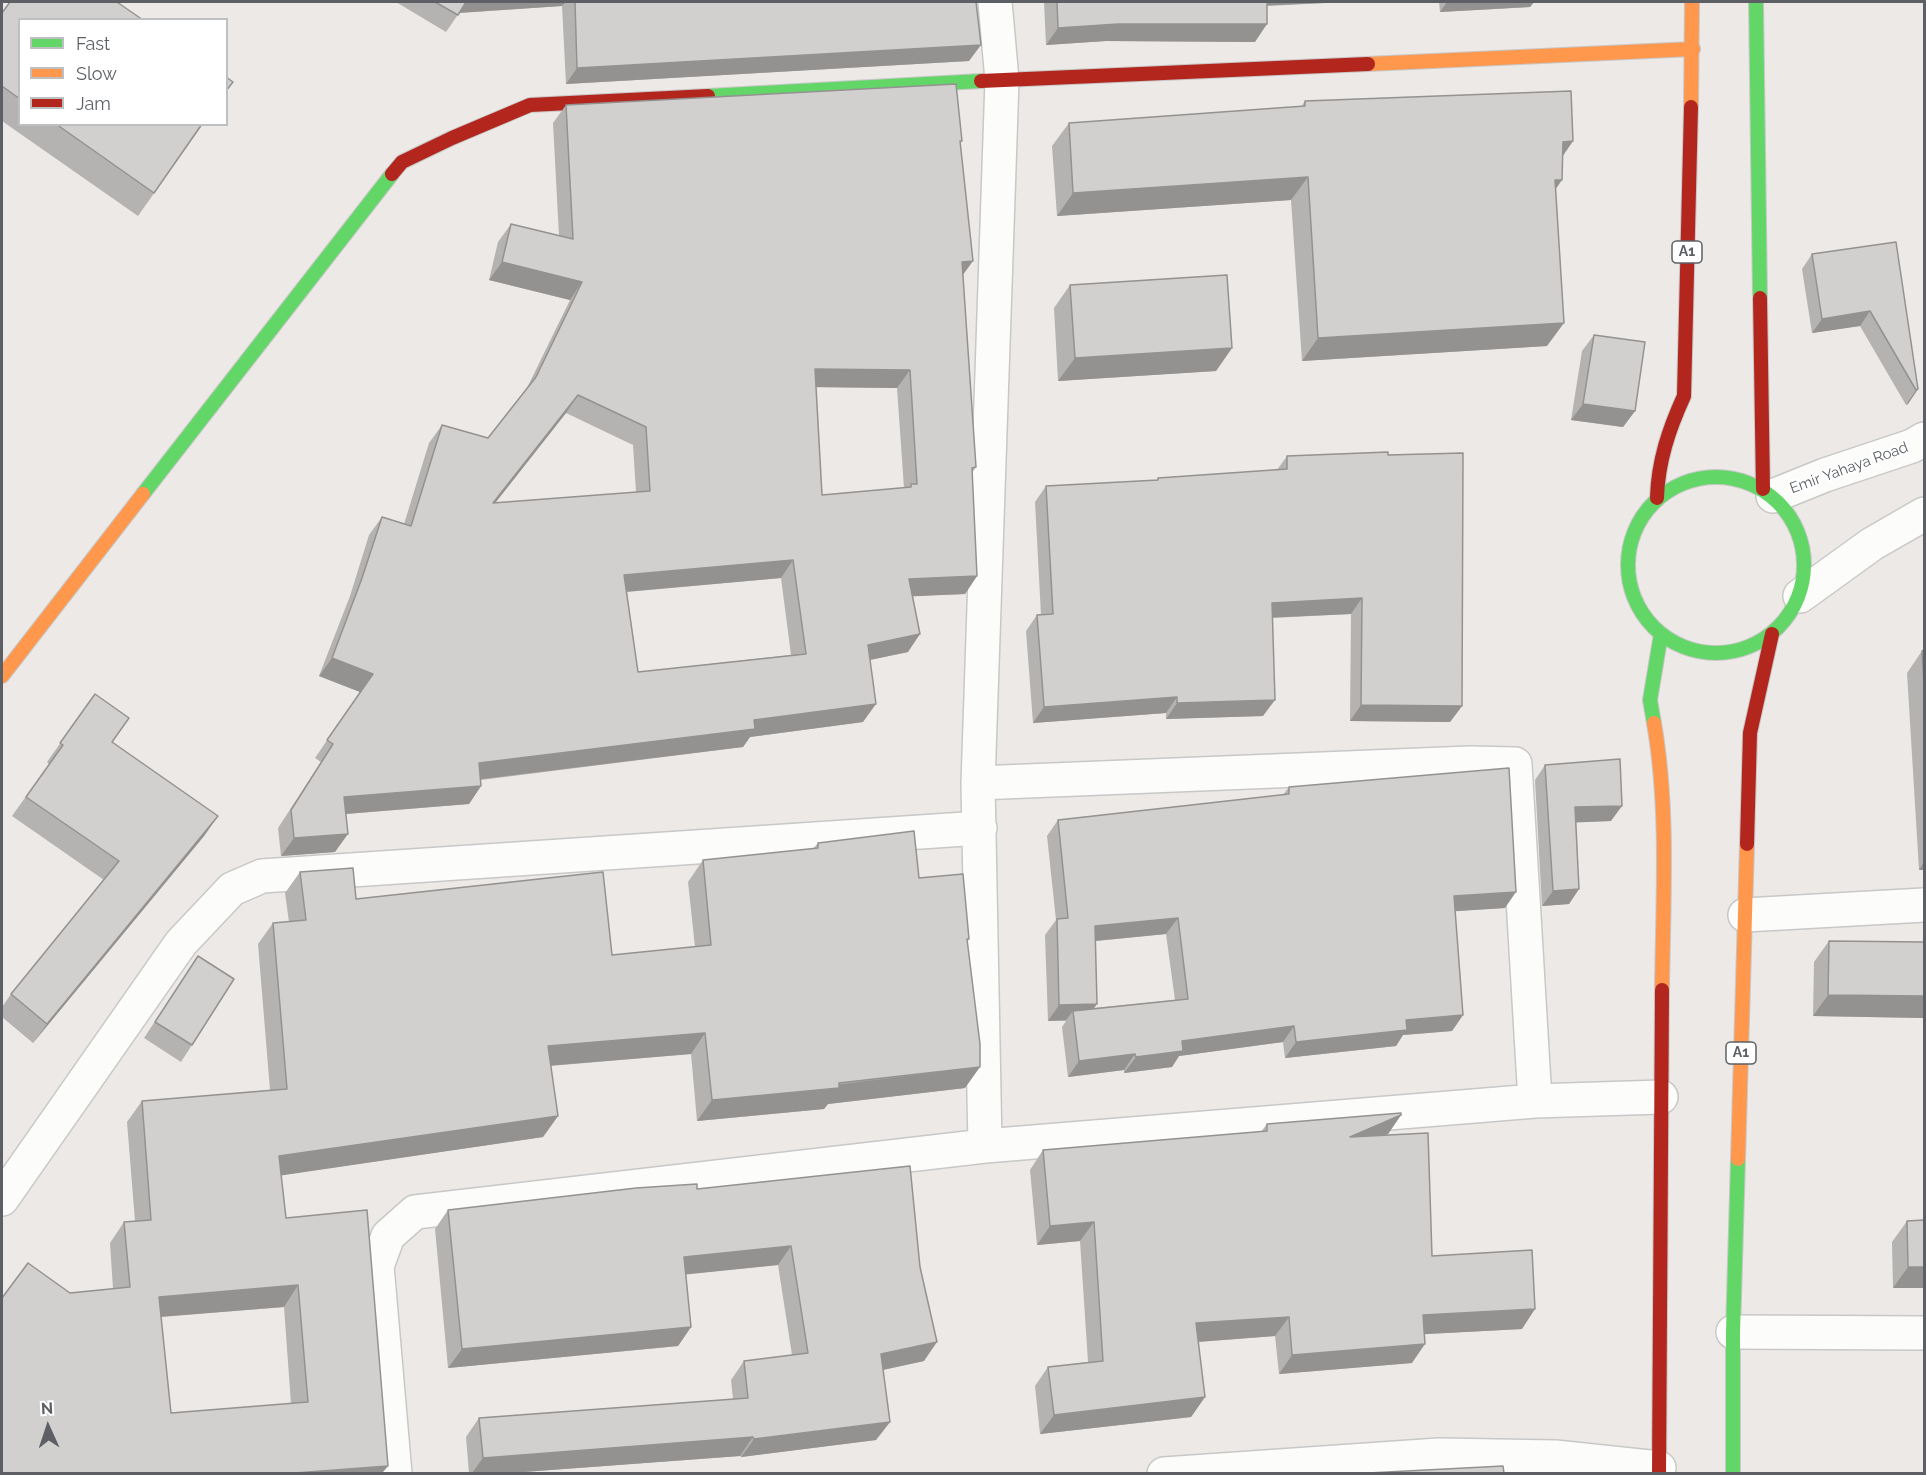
<!DOCTYPE html>
<html>
<head>
<meta charset="utf-8">
<style>
  body { margin:0 }
  #map { position:relative; width:1926px; height:1475px; overflow:hidden; background:#ece9e6; font-family:Raleway,sans-serif }
  canvas { display:block }
  .frame { position:absolute; inset:0; border:3px solid #5c6064; pointer-events:none }
  .legend { position:absolute; left:18px; top:18px; width:210px; height:108px; box-sizing:border-box; background:#fff; border:2px solid #bebfc1; margin:0; padding:8px 10px; list-style:none; font-size:18px; color:#5c6064 }
  .legend li { display:flex; align-items:center; gap:12px; height:30px }
  .legend b { width:30px; border:2px solid #bebfc1 }
  .north { position:absolute; left:18px; top:1397px; width:60px; height:60px; -webkit-text-stroke:4px #fff; paint-order:stroke; rotate:357deg; font-size:16px; font-weight:700; line-height:24px; text-align:center; color:#5c6064 }
  .north::after { content:''; display:block; margin:auto; width:21px; height:27px; background:#5c6064; clip-path:polygon(50% 0,100% 100%,50% 72%,0 100%) }
</style>
</head>
<body>
<div id="map">
<canvas width="1926" height="1475"></canvas>
<div class="frame"></div>
<ul class="legend">
<li><b style="height:8px;background:#63d668"></b>Fast</li>
<li><b style="height:8px;background:#ff974d"></b>Slow</li>
<li><b style="height:8px;background:#b3261e"></b>Jam</li>
</ul>
<div class="north">N</div>
</div>
<script>
const g = document.querySelector('canvas').getContext('2d');
g.lineJoin = 'round';
function trace(path, color, width, dash) { g.strokeStyle = color; g.lineWidth = width; g.lineCap = dash ? 'butt' : 'round'; g.setLineDash(dash || []); g.stroke(path); }
function fillPath(path, color) { g.fillStyle = color; g.fill(path, 'evenodd'); }
function write(font, color, halo, rows, align = 'center') {
  g.font = font + ' Raleway,sans-serif'; g.lineWidth = 4.5; g.setLineDash([]); g.textBaseline = 'middle'; g.strokeStyle = halo; g.fillStyle = color; for (const [text, x, y, turn = 0] of rows) {
    g.save(); g.translate(x, y); g.rotate((+turn || 0) * Math.PI / 180); g.textAlign = isNaN(turn) ? turn : align; if (halo) g.strokeText(text, 0, 0); g.fillText(text, 0, 0); g.restore();
  }
}
const street = new Path2D(`
  M 1773,496 L 1825,475 L 1912,446 L 1924,439
  M 1800,596 L 1872,544 L 1924,514
  M 978,783 L 1470,763 L 1515,764 L 1535,1101
  M 1745,915 L 1924,905
  M 985,1146 L 978,783 L 1002,80 L 995,2
  M 2,1199 L 181,943 L 232,889 L 262,876 L 980,828
  M 1733,1332 L 1924,1333
  M 395,1474 L 377,1266 L 388,1236 L 415,1212 L 985,1146 L 1535,1101 L 1661,1097
  M 1164,1474 L 1439,1455 L 1555,1457 L 1659,1468`);
const fast = new Path2D(`
  M 1756,2 L 1760,298
  M 708,96 L 981,81
  M1628 565a88 88 0 1 1 176 0a88 88 0 1 1-176 0Z
  M 143,494 L 392,174
  M 1654,723 L 1650,700 L 1661,634
  M 1733,1474 L 1733,1332 L 1738,1159`);
const slow = new Path2D(`
  M 1368,64 L 1693,49
  M 1691,107 L 1692,2
  M 2,676 L 143,494
  M 1654,723 C 1669,810 1663,901 1662,990
  M 1738,1159 L 1747,844`);
const jam = new Path2D(`
  M 981,81 L 1368,64
  M 392,174 L 402,162 L 452,138 L 530,105 L 708,96
  M 1760,298 L 1763,489
  M 1657,498 C 1658,461 1669,429 1684,396 L 1691,107
  M 1747,844 L 1750,733 L 1772,634
  M 1659,1474 L 1662,990`);
const wall = new Path2D(`
  M 396,2 L 976,2 L 969,61 L 566,84 L 562,6 L 459,13 L 446,32 Z
  M 1044,2 L 1346,2 L 1267,6 L 1255,42 L 1106,41 L 1046,45 Z
  M 1439,2 L 1534,2 L 1530,7 L 1440,12 Z
  M 2,13 L 20,20 L 20,124 L 203,124 L 138,216 L 2,121 Z
  M 1305,101 L 1573,141 L 1563,156 L 1555,190 L 1547,346 L 1302,361 L 1291,200 L 1057,216 L 1052,146 L 1069,123 L 1301,107 Z
  M 566,105 L 962,141 L 960,143 L 963,275 L 976,467 L 972,473 L 977,576 L 965,594 L 913,596 L 908,652 L 870,660 L 863,722 L 750,737 L 743,747 L 481,780 L 481,786 L 469,804 L 346,814 L 335,852 L 281,856 L 278,828 L 321,762 L 315,758 L 360,692 L 319,676 L 350,596 L 369,535 L 382,517 L 404,524 L 429,443 L 442,425 L 488,438 L 526,390 L 570,300 L 489,280 L 498,242 L 511,224 L 559,236 L 553,123 ZM 816,387 L 897,388 L 904,488 L 822,495 ZM 566,413 L 633,445 L 636,492 L 495,503 ZM 781,578 L 791,655 L 638,672 L 627,592 Z
  M 1896,242 L 1918,389 L 1908,404 L 1906,405 L 1860,326 L 1812,333 L 1802,269 L 1812,254 Z
  M 1070,285 L 1232,348 L 1216,371 L 1058,381 L 1054,308 Z
  M 1594,335 L 1635,411 L 1623,427 L 1571,420 L 1582,351 Z
  M 1388,455 L 1462,706 L 1450,722 L 1350,721 L 1351,614 L 1272,618 L 1263,716 L 1166,719 L 1166,713 L 1033,723 L 1026,631 L 1037,615 L 1041,615 L 1035,502 L 1046,486 L 1156,481 L 1158,478 L 1277,470 L 1287,456 Z
  M 1924,650 L 1924,870 L 1919,870 L 1907,673 L 1922,651 Z
  M 95,694 L 112,742 L 218,816 L 204,836 L 33,1043 L 2,1017 L 2,1007 L 11,994 L 104,880 L 12,816 L 49,764 L 47,762 Z
  M 1545,765 L 1611,821 L 1576,822 L 1579,889 L 1569,904 L 1542,906 L 1535,780 Z
  M 1289,787 L 1505,908 L 1455,911 L 1463,1015 L 1452,1031 L 1403,1035 L 1396,1046 L 1285,1058 L 1283,1042 L 1179,1056 L 1172,1067 L 1124,1073 L 1124,1070 L 1068,1077 L 1062,1027 L 1066,1021 L 1048,1021 L 1045,935 L 1056,920 L 1047,836 L 1058,820 L 1283,795 ZM 1166,934 L 1175,1000 L 1094,1008 L 1096,941 Z
  M 818,843 L 919,878 L 969,939 L 967,942 L 965,1088 L 828,1104 L 824,1109 L 697,1121 L 691,1054 L 550,1066 L 558,1116 L 543,1137 L 281,1175 L 286,1218 L 388,1466 L 382,1473 L 2,1473 L 70,1293 L 113,1289 L 110,1243 L 124,1222 L 135,1221 L 127,1122 L 142,1101 L 270,1090 L 258,944 L 273,923 L 289,922 L 285,893 L 300,872 L 356,899 L 612,955 L 695,947 L 688,882 L 703,860 L 813,849 ZM 284,1307 L 291,1404 L 171,1413 L 161,1317 Z
  M 1924,938 L 1924,1018 L 1813,1016 L 1814,962 L 1829,941 L 1924,942 Z
  M 198,956 L 192,1045 L 181,1062 L 144,1038 Z
  M 1924,1054 L 1924,1288 L 1893,1288 L 1892,1242 L 1907,1221 L 1924,1220 Z
  M 1401,1115 L 1388,1134 L 1386,1135 L 1432,1256 L 1522,1329 L 1424,1334 L 1412,1363 L 1279,1374 L 1275,1336 L 1198,1342 L 1205,1397 L 1191,1417 L 1040,1434 L 1035,1386 L 1048,1367 L 1088,1362 L 1080,1241 L 1037,1245 L 1030,1170 L 1043,1150 L 1261,1132 L 1267,1124 Z
  M 910,1166 L 924,1361 L 883,1370 L 890,1422 L 876,1440 L 741,1457 L 740,1456 L 510,1473 L 469,1473 L 466,1437 L 479,1418 L 733,1399 L 731,1380 L 744,1361 L 792,1355 L 778,1265 L 686,1274 L 691,1327 L 678,1346 L 448,1368 L 435,1229 L 448,1210 L 697,1189 Z`);
const shadedWall = new Path2D(`
  M 466,2 L 566,2 L 562,6 L 457,13 Z
  M 1258,2 L 1346,2 L 1255,6 Z
  M 1447,2 L 1534,2 L 1530,7 L 1440,12 Z
  M 1118,24 L 1267,24 L 1255,42 L 1106,41 L 1046,45 L 1058,28 Z
  M 981,45 L 969,61 L 566,84 L 577,68 Z
  M 1573,141 L 1556,165 L 1563,142 Z
  M 1308,177 L 1291,200 L 1057,216 L 1073,193 Z
  M 1555,180 L 1562,180 L 1546,203 Z
  M 973,261 L 960,279 L 962,262 Z
  M 502,262 L 582,282 L 570,300 L 489,280 Z
  M 1870,311 L 1860,326 L 1812,333 L 1822,319 Z
  M 1564,323 L 1547,346 L 1302,361 L 1318,338 Z
  M 1232,348 L 1216,371 L 1058,381 L 1075,358 Z
  M 815,369 L 910,370 L 897,388 L 803,387 Z
  M 1918,389 L 1908,404 L 1906,405 L 1916,390 Z
  M 578,395 L 566,413 L 481,521 L 493,503 Z
  M 1583,404 L 1635,411 L 1623,427 L 1571,420 Z
  M 793,560 L 781,578 L 612,593 L 624,575 Z
  M 977,576 L 965,594 L 897,597 L 909,579 Z
  M 1362,598 L 1351,614 L 1261,618 L 1272,603 Z
  M 920,634 L 908,652 L 855,663 L 868,645 Z
  M 332,658 L 373,674 L 360,692 L 319,676 Z
  M 1177,697 L 1166,713 L 1033,723 L 1044,707 Z
  M 1275,700 L 1263,716 L 1166,719 L 1177,703 Z
  M 876,704 L 863,722 L 750,737 L 743,747 L 466,781 L 479,763 L 754,720 Z
  M 1361,705 L 1462,706 L 1450,722 L 1350,721 Z
  M 481,786 L 469,804 L 332,815 L 344,797 Z
  M 1622,806 L 1611,821 L 1564,823 L 1575,807 Z
  M 218,816 L 204,836 L 33,1043 L 47,1024 Z
  M 348,834 L 335,852 L 281,856 L 294,838 Z
  M 1924,862 L 1924,870 L 1919,870 Z
  M 1579,889 L 1569,904 L 1542,906 L 1553,891 Z
  M 1516,892 L 1505,908 L 1443,912 L 1454,896 Z
  M 1178,918 L 1166,934 L 1084,942 L 1095,926 Z
  M 1828,995 L 1924,996 L 1924,1018 L 1813,1016 Z
  M 1097,1004 L 1086,1020 L 1073,1011 L 1066,1020 L 1048,1021 L 1059,1005 Z
  M 1463,1015 L 1452,1031 L 1403,1035 L 1396,1046 L 1285,1058 L 1296,1042 L 1406,1020 Z
  M 1294,1026 L 1283,1042 L 1179,1056 L 1172,1067 L 1124,1073 L 1136,1057 L 1182,1041 Z
  M 705,1033 L 691,1054 L 533,1067 L 548,1046 Z
  M 1135,1054 L 1124,1070 L 1068,1077 L 1079,1061 Z
  M 980,1067 L 965,1088 L 828,1104 L 824,1109 L 697,1121 L 712,1100 Z
  M 1401,1115 L 1388,1134 L 1336,1156 L 1350,1137 Z
  M 558,1116 L 543,1137 L 264,1178 L 279,1156 Z
  M 1094,1222 L 1080,1241 L 1037,1245 L 1050,1226 Z
  M 791,1246 L 778,1265 L 671,1276 L 684,1257 Z
  M 1908,1267 L 1924,1267 L 1924,1288 L 1893,1288 Z
  M 298,1285 L 284,1307 L 145,1318 L 159,1297 Z
  M 1535,1309 L 1522,1329 L 1409,1335 L 1423,1315 Z
  M 1289,1317 L 1275,1336 L 1183,1343 L 1196,1323 Z
  M 691,1327 L 678,1346 L 448,1368 L 462,1349 Z
  M 937,1342 L 924,1361 L 868,1373 L 881,1354 Z
  M 1425,1344 L 1412,1363 L 1279,1374 L 1292,1355 Z
  M 1205,1397 L 1191,1417 L 1040,1434 L 1054,1415 Z
  M 890,1422 L 876,1440 L 741,1457 L 754,1439 Z
  M 753,1437 L 740,1456 L 510,1473 L 472,1473 L 483,1458 Z
  M 388,1466 L 382,1473 L 295,1473 Z`);
const building = new Path2D(`
  M 10,2 L 117,2 L 143,20 L 20,20 L 20,99 L 2,86 L 2,13 Z
  M 435,2 L 466,2 L 458,15 Z
  M 575,2 L 976,2 L 981,45 L 577,68 Z
  M 1057,2 L 1267,2 L 1267,24 L 1118,24 L 1058,28 Z
  M 226,77 L 233,82 L 226,91 Z
  M 956,84 L 962,141 L 960,141 L 973,261 L 962,262 L 976,467 L 972,468 L 977,576 L 909,579 L 920,634 L 868,645 L 876,704 L 754,720 L 755,729 L 479,763 L 481,786 L 344,797 L 348,834 L 294,838 L 291,810 L 333,744 L 327,740 L 373,674 L 332,658 L 362,578 L 382,517 L 411,526 L 442,425 L 488,438 L 536,377 L 582,282 L 502,262 L 511,224 L 573,239 L 566,105 ZM 815,369 L 910,370 L 917,484 L 911,484 L 911,487 L 822,495 ZM 578,395 L 646,427 L 650,491 L 493,503 ZM 793,560 L 806,654 L 638,672 L 624,575 Z
  M 1571,91 L 1573,141 L 1563,142 L 1562,180 L 1555,180 L 1564,323 L 1318,338 L 1308,177 L 1073,193 L 1069,123 L 1305,106 L 1305,101 Z
  M 56,124 L 202,124 L 154,193 Z
  M 1896,242 L 1918,389 L 1916,390 L 1870,311 L 1822,319 L 1812,254 Z
  M 1227,275 L 1232,348 L 1075,358 L 1070,285 Z
  M 1594,335 L 1645,342 L 1635,411 L 1583,404 Z
  M 1388,452 L 1388,455 L 1463,453 L 1462,706 L 1361,705 L 1362,598 L 1272,603 L 1275,700 L 1177,703 L 1177,697 L 1044,707 L 1037,615 L 1053,614 L 1046,486 L 1158,480 L 1158,478 L 1287,469 L 1287,456 Z
  M 1924,650 L 1924,684 L 1922,651 Z
  M 95,694 L 129,718 L 112,742 L 218,816 L 47,1024 L 11,994 L 119,861 L 26,797 L 63,745 L 60,743 Z
  M 1620,759 L 1622,806 L 1575,807 L 1579,889 L 1553,891 L 1545,765 Z
  M 1509,768 L 1516,892 L 1454,896 L 1463,1015 L 1406,1020 L 1407,1030 L 1296,1042 L 1294,1026 L 1182,1041 L 1183,1051 L 1136,1057 L 1135,1054 L 1079,1061 L 1073,1011 L 1188,999 L 1178,918 L 1095,926 L 1097,1004 L 1059,1005 L 1057,919 L 1068,918 L 1058,820 L 1289,794 L 1289,787 Z
  M 914,831 L 919,878 L 963,874 L 969,939 L 967,939 L 980,1044 L 980,1067 L 839,1083 L 839,1088 L 712,1100 L 705,1033 L 548,1046 L 558,1116 L 279,1156 L 286,1218 L 367,1210 L 388,1466 L 295,1473 L 2,1473 L 2,1298 L 28,1263 L 70,1293 L 130,1287 L 124,1222 L 151,1220 L 142,1101 L 287,1089 L 273,923 L 306,920 L 300,872 L 353,868 L 356,899 L 603,872 L 612,955 L 711,945 L 703,860 L 818,848 L 818,843 ZM 298,1285 L 308,1402 L 171,1413 L 159,1297 Z
  M 1829,941 L 1924,942 L 1924,996 L 1828,995 Z
  M 198,956 L 234,979 L 192,1045 L 155,1022 Z
  M 1401,1113 L 1401,1115 L 1350,1137 L 1428,1133 L 1432,1256 L 1532,1250 L 1535,1309 L 1423,1315 L 1425,1344 L 1292,1355 L 1289,1317 L 1196,1323 L 1205,1397 L 1054,1415 L 1048,1367 L 1103,1361 L 1094,1222 L 1050,1226 L 1043,1150 L 1267,1131 L 1267,1124 Z
  M 910,1166 L 920,1267 L 937,1342 L 881,1354 L 890,1422 L 754,1439 L 753,1437 L 483,1458 L 479,1418 L 748,1398 L 744,1361 L 808,1353 L 791,1246 L 684,1257 L 691,1327 L 462,1349 L 448,1210 L 636,1188 L 697,1184 L 697,1189 Z
  M 1924,1220 L 1924,1267 L 1908,1267 L 1907,1221 Z
  M 1503,1466 L 1504,1473 L 1368,1473 Z`);
const shields = [
  [1687,252,30],
  [1741,1053,30]
];
const shieldNames = [
  ["A1",1687,252],
  ["A1",1741,1053]
];
const streetNames = [
  ["Emir Yahaya Road",1849,468,-20]
];
trace(street, '#c8c8c8', 36);
trace(fast, '#c7c7c7', 16);
trace(slow, '#c7c7c7', 16);
trace(jam, '#c7c7c7', 16);
trace(street, '#fcfcfb', 33);
trace(fast, '#63d668', 14);
trace(slow, '#ff974d', 14);
trace(jam, '#b3261e', 14);
fillPath(wall, '#b5b3b2');
fillPath(shadedWall, '#939291');
fillPath(building, '#d2d0cf');
trace(building, '#939291', 1.5);
for (const [x, y, w] of shields) { const box = new Path2D(); box.roundRect(x - w / 2, y - 11, w, 22, 4.5); g.fillStyle = '#fff'; g.fill(box); trace(box, '#5c6064', 1.5); }
write('bold 14px', '#5c6064', null, shieldNames);
write('15px', '#5c6064', '#fff', streetNames);
</script>
</body>
</html>
